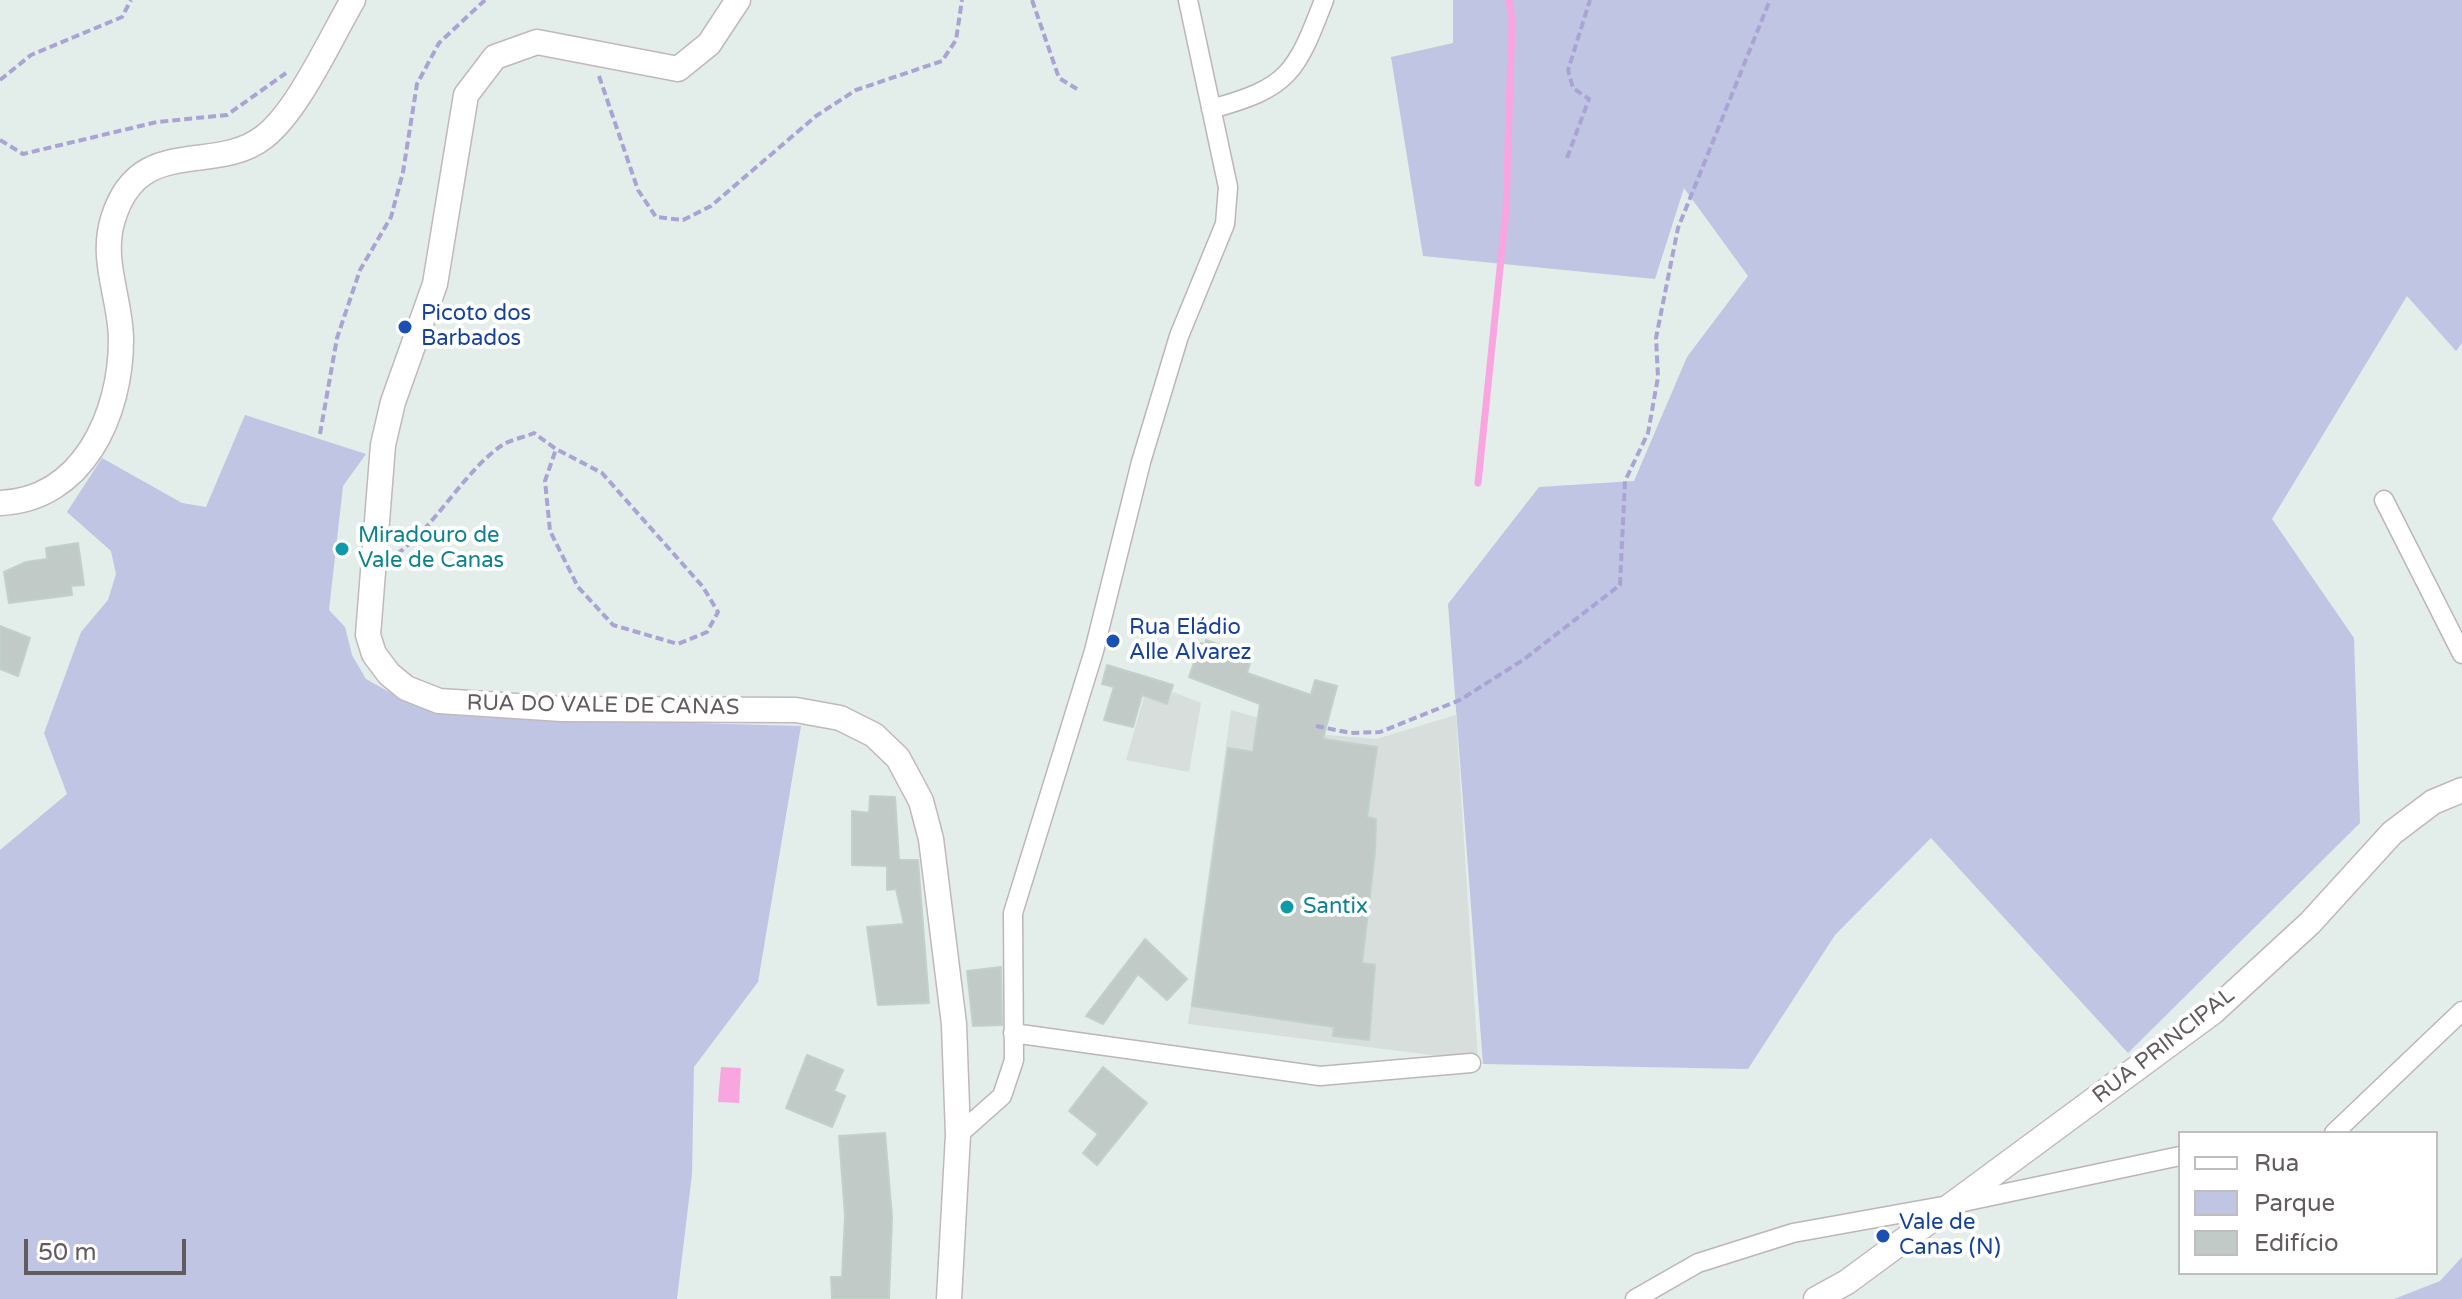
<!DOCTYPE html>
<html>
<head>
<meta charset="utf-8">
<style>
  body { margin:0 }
  #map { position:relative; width:2462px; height:1299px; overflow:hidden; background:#e3ede9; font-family:"Varela Round",sans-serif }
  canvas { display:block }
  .legend { position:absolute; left:2178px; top:1131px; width:260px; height:144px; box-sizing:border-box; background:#fff; border:2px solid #c0bdbf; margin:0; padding:10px 14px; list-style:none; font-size:24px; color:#625b5f }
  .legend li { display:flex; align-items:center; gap:16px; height:40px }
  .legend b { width:40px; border:2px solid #c0bdbf }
  .scale { position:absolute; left:24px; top:1239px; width:162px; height:36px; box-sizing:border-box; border:4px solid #625b5f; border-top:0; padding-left:10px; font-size:24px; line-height:28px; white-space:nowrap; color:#625b5f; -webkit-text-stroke:6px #fff; paint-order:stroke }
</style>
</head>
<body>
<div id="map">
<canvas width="2462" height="1299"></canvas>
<ul class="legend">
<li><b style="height:10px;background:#fff"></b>Rua</li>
<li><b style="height:22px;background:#c0c5e3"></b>Parque</li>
<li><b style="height:22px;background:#c1cac6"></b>Edifício</li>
</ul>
<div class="scale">50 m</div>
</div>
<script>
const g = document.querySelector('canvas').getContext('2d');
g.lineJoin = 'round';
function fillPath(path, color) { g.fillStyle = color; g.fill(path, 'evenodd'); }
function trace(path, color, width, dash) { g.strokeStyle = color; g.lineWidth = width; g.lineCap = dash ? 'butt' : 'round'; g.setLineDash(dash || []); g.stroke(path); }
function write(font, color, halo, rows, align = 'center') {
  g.font = font + ' "Varela Round",sans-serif'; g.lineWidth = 8; g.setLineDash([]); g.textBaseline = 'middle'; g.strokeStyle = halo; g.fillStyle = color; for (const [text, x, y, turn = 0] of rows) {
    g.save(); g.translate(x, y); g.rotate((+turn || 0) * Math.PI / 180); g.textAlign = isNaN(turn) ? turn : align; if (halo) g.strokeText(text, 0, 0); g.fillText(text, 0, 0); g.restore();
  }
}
const industrial = new Path2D(`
  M 1173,692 L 1201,703 L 1189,772 L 1126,760 L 1144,697 L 1167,705 Z
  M 1231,710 L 1315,734 L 1376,739 L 1456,715 L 1478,1061 L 1188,1024 Z`);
const green = new Path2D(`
  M 1453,0 L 2462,0 L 2462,343 L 2456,351 L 2407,296 L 2272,519 L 2354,638 L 2360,823 L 2128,1053 L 1931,838 L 1835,935 L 1748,1069 L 1483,1064 L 1448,604 L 1539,487 L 1634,481 L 1687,357 L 1748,276 L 1684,188 L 1655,279 L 1423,256 L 1391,57 L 1453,43 Z
  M 245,415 L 366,454 L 343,486 L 329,610 L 345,627 L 352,655 L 366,679 L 407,702 L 440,711 L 476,717 L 801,726 L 758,982 L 694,1067 L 692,1174 L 677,1299 L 0,1299 L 0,850 L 67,794 L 44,733 L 81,632 L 108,600 L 116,574 L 111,551 L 67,512 L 102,458 L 182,503 L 206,507 Z
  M 2462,1257 L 2462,1299 L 2394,1299 L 2440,1281 Z`);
const water = new Path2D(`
  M 721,1067 L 741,1068 L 739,1103 L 718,1102 Z`);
const stream = new Path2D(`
  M 1478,483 L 1506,210 L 1512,21 L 1509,0`);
const building = new Path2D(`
  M 78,543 L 84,585 L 71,586 L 72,595 L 9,603 L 4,572 L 26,562 L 47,559 L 46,548 Z
  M 0,626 L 30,638 L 18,676 L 0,669 Z
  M 1206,640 L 1241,652 L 1239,656 L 1251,660 L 1247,673 L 1311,695 L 1315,680 L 1337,686 L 1323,739 L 1377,747 L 1367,817 L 1376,819 L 1375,852 L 1362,963 L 1375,965 L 1369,1040 L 1333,1036 L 1334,1027 L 1192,1006 L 1228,748 L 1253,752 L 1260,704 L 1189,677 L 1201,643 L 1205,645 Z
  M 1107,665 L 1173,685 L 1167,704 L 1142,695 L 1133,727 L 1104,720 L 1114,687 L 1102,684 Z
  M 870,796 L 895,797 L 899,860 L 918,860 L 929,1003 L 878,1005 L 867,927 L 904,924 L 896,889 L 887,890 L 887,866 L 852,865 L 852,811 L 869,813 Z
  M 1145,939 L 1187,979 L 1167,1000 L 1138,974 L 1103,1024 L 1086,1016 Z
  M 1001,967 L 1002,1025 L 973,1026 L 967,971 Z
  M 807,1055 L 843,1070 L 834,1091 L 845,1096 L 832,1127 L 786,1108 Z
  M 1103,1067 L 1147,1103 L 1097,1165 L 1083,1153 L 1098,1134 L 1069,1111 Z
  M 885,1133 L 892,1217 L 889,1299 L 832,1299 L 831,1277 L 842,1277 L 845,1216 L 839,1136 Z`);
const path = new Path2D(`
  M 1032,0 L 1059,78 L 1077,89
  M 599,76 L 638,190 L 656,217 L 683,220 L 711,206 L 816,116 L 856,90 L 942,61 L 956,40 L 962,0
  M 0,80 L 31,55 L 122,17 L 131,0
  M 0,140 L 23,154 L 157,122 L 227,115 L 286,73
  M 1567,158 L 1589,99 L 1573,88 L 1568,70 L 1590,0
  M 320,434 L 337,338 L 360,270 L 391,217 L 403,172 L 417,84 L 439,43 L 485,0
  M 397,554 C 437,525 466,468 504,444 C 513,439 525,437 534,433 L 556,449 L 545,481 L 550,531 L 578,587 L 613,625 L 678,644 L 707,632 L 718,612 L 703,587 L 602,473 L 556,449
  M 1316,726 L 1351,733 L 1380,732 L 1460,700 L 1523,660 L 1620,585 L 1625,481 L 1648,433 L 1658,377 L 1656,338 L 1678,228 L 1770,0`);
const street = new Path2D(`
  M 1211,109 C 1289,88 1296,73 1324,0
  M 2384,500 L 2462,654
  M 1013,1033 L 1320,1076 L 1471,1063
  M 2334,1133 L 2462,1011
  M 958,1135 L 1002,1096 L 1014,1060 L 1013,913 L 1094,651 L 1141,462 L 1179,336 L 1225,224 L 1228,187 L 1188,0
  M 1635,1299 L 1698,1263 L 1793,1233 L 1954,1204 L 2180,1156`);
const secondary = new Path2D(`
  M 738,0 L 709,44 L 678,69 L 537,42 L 495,57 L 466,95 L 435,284 L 393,402 L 383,445 L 368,635 L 374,654 L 389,674 L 406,688 L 439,701 L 562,709 L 796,710 L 840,718 L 874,735 L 898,758 L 921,801 L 931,839 L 954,1024 L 958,1135 L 949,1299
  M 0,503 C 83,500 121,414 121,340 C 121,299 100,261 113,219 C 139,133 214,176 264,137 C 298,111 330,39 353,0
  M 1816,1299 L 1847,1282 L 2213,1012 L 2310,923 L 2392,833 L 2433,802 L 2462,790`);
const markers = [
  [405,327,8,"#1a4fb4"],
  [342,549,8,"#0f9aa8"],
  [1113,641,8,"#1a4fb4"],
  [1287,907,8,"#0f9aa8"],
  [1883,1236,8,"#1a4fb4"]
];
const transitNames = [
  ["Picoto dos",421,314],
  ["Barbados",421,339],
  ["Rua Eládio",1129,628],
  ["Alle Alvarez",1129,653],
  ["Vale de",1899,1223],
  ["Canas (N)",1899,1248]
];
const cultureNames = [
  ["Miradouro de",358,536],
  ["Vale de Canas",358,561],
  ["Santix",1303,907]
];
const streetNames = [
  ["RUA DO VALE DE CANAS",603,706,1],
  ["RUA PRINCIPAL",2164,1046,-38]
];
fillPath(industrial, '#d7dedb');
fillPath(green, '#c0c5e3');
fillPath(water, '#f9a6e0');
trace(stream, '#f9a6e0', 7);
fillPath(building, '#c1cac6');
trace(building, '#c1d1ca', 2);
trace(street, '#bcb5b9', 21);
trace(secondary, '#c0b8bc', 27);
trace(path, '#aaa4d4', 4, [8, 4]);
trace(street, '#fff', 18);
trace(secondary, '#fff', 24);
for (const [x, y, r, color] of markers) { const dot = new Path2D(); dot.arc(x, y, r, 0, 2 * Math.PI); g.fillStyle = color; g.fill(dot); trace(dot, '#fff', 3); }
write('22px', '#164399', '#fff', transitNames, 'left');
write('22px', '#0d838f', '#fff', cultureNames, 'left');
write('22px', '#625b5f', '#fff', streetNames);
</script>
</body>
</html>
